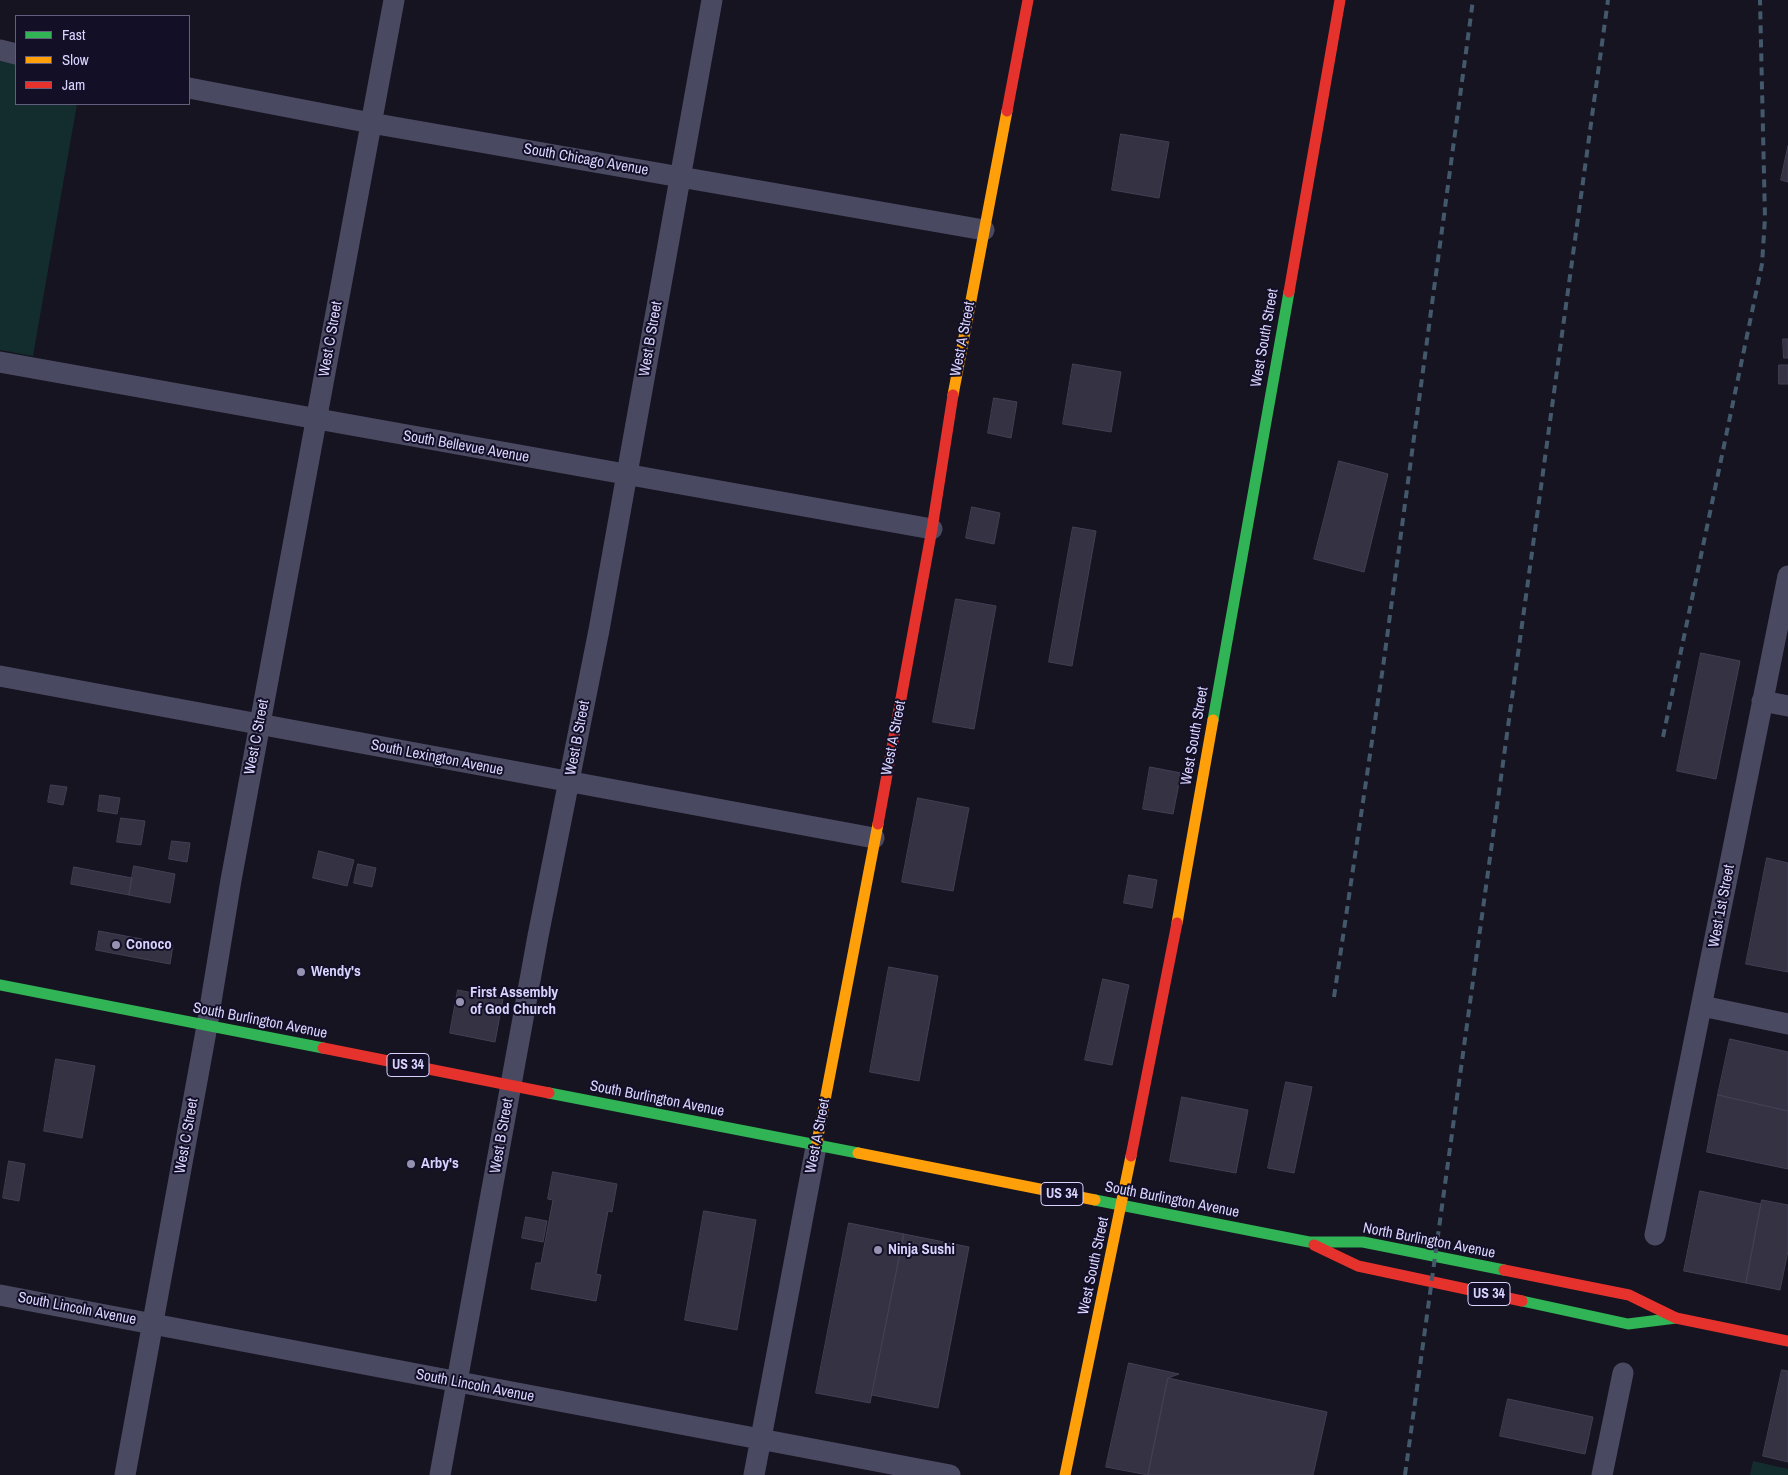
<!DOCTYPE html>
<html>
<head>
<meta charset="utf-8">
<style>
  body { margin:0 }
  #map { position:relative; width:1788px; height:1475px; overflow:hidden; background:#161421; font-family:"Archivo Narrow",sans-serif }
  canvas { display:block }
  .legend { position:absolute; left:15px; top:15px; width:175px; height:90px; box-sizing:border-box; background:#130f26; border:1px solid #625e7d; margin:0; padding:6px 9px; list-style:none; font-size:15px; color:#d9d4ff }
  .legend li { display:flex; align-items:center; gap:10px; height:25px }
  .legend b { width:25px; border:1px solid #625e7d }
</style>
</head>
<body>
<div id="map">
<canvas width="1788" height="1475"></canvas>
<ul class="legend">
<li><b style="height:6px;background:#30b455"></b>Fast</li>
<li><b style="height:6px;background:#ff9f0a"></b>Slow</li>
<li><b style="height:6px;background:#e5322d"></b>Jam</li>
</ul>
</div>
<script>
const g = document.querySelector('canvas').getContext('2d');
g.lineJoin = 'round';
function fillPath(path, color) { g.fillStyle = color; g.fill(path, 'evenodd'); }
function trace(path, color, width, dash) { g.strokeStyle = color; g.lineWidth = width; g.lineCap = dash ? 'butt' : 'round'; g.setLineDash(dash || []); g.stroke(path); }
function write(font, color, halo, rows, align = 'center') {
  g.font = font + ' "Archivo Narrow",sans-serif'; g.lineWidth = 4; g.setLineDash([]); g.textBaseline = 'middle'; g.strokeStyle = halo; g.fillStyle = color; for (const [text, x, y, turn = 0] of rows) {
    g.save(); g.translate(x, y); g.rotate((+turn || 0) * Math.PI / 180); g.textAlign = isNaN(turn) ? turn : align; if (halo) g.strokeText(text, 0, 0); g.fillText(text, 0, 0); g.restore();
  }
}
const green = new Path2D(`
  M 0,59 L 16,62 L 16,104 L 77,104 L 33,356 L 0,350 Z
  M 1753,1461 L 1788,1469 L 1788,1475 L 1750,1475 Z`);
const building = new Path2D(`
  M 1121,134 L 1169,142 L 1159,198 L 1112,190 Z
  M 1788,146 L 1788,182 L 1781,180 Z
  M 1783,339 L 1788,339 L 1788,358 L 1784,358 Z
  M 1073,364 L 1121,372 L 1111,432 L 1063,424 Z
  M 1779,365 L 1788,365 L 1788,384 L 1779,384 Z
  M 994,398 L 1017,402 L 1011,438 L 988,433 Z
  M 1339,461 L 1388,474 L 1364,572 L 1314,559 Z
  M 972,507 L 1000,513 L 994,544 L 966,538 Z
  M 1073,527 L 1096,531 L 1072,666 L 1049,662 Z
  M 956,599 L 996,606 L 974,729 L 933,722 Z
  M 1701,653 L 1740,661 L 1716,779 L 1677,771 Z
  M 1150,767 L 1181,773 L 1173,814 L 1143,809 Z
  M 51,785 L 67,787 L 63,805 L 48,802 Z
  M 100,795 L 120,798 L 117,814 L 98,811 Z
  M 918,798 L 969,808 L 953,891 L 902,882 Z
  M 121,818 L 145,821 L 141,845 L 117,842 Z
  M 172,841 L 190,843 L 187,862 L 169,859 Z
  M 319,851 L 354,860 L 347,886 L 313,878 Z
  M 1767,858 L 1788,863 L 1788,972 L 1746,964 Z
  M 358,864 L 376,868 L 372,887 L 354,883 Z
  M 134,866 L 175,874 L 170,903 L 129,895 Z
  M 74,867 L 132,878 L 129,895 L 71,884 Z
  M 1129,875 L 1157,880 L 1152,908 L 1124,903 Z
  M 99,931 L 173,945 L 170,964 L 96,950 Z
  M 889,967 L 938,976 L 919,1081 L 870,1072 Z
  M 1103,979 L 1129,985 L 1112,1065 L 1085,1060 Z
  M 458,990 L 503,999 L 495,1042 L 450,1033 Z
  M 1730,1039 L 1788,1052 L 1788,1111 L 1718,1095 Z
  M 56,1059 L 95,1066 L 82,1138 L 44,1131 Z
  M 1286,1082 L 1312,1087 L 1294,1173 L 1268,1168 Z
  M 1718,1095 L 1788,1111 L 1788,1169 L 1707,1152 Z
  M 1182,1097 L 1248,1110 L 1236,1173 L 1170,1161 Z
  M 9,1161 L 25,1164 L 19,1201 L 3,1198 Z
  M 553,1172 L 617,1184 L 612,1212 L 608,1211 L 596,1274 L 601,1275 L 596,1301 L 531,1289 L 536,1263 L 541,1263 L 553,1200 L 548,1199 Z
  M 1700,1191 L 1761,1204 L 1746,1283 L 1684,1271 Z
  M 1762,1200 L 1788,1205 L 1788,1251 L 1780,1290 L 1746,1283 Z
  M 704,1211 L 756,1220 L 737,1330 L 685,1320 Z
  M 526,1217 L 547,1221 L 543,1242 L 522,1238 Z
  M 849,1223 L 904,1234 L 870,1403 L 816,1393 Z
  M 904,1234 L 969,1247 L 938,1408 L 872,1395 Z
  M 1129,1363 L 1179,1374 L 1168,1378 L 1148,1475 L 1106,1467 Z
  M 1782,1370 L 1788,1371 L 1788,1462 L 1763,1456 Z
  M 1168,1378 L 1327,1412 L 1313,1475 L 1148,1475 Z
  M 1508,1399 L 1593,1417 L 1585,1454 L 1500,1436 Z`);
const street = new Path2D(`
  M 0,50 L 16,54
  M 189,88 L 371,123 L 984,230
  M 0,362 L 932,529
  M 0,676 L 874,838
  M 1762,701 L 1788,706
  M 1702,1006 L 1788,1024
  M 1655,1235 L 1788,576
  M 0,1295 L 950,1475
  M 125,1475 L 207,1026 L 231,880 L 394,0
  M 440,1475 L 538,936 L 599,630 L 712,0
  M 754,1475 L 816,1147
  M 1602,1475 L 1623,1373`);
const fast = new Path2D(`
  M 1213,720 L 1289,292
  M 0,985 L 323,1048
  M 549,1093 L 858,1153
  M 1095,1200 L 1309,1242 L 1363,1242 L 1504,1270
  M 1522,1301 L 1628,1324 L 1676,1318`);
const slow = new Path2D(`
  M 953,395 L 1007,111
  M 1177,923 L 1213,720
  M 816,1147 L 878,824
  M 858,1153 L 1095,1200
  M 1065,1475 L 1131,1156`);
const jam = new Path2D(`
  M 1007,111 L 1028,0
  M 1289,292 L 1340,0
  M 878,824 L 932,529 L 953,395
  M 323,1048 L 549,1093
  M 1131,1156 L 1177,923
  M 1314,1245 L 1358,1266 L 1522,1301
  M 1504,1270 L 1629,1295 L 1676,1318 L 1788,1341`);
const rail = new Path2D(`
  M 1663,737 L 1762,264 L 1765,218 L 1760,0
  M 1334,997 L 1383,667 L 1473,0
  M 1405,1475 L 1608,0`);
const markers = [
  [116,945,5,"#9591b1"],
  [301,972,5,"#9591b1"],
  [460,1002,5,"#9591b1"],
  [411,1164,5,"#9591b1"],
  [878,1250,5,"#9591b1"]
];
const shields = [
  [408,1065,42],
  [1062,1194,42],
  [1489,1294,42]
];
const shieldNames = [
  ["US 34",408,1065],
  ["US 34",1062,1194],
  ["US 34",1489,1294]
];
const streetNames = [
  ["South Chicago Avenue",586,160,10],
  ["West South Street",1265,338,-80],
  ["West C Street",331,339,-80],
  ["West B Street",651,339,-80],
  ["West A Street",963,339,-79],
  ["South Bellevue Avenue",466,447,10],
  ["West South Street",1195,736,-80],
  ["West C Street",257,737,-79],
  ["West B Street",578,738,-79],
  ["West A Street",894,738,-79],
  ["South Lexington Avenue",437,758,11],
  ["West 1st Street",1722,906,-79],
  ["South Burlington Avenue",260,1021,11],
  ["South Burlington Avenue",657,1099,11],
  ["West C Street",187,1136,-80],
  ["West B Street",502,1136,-80],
  ["West A Street",818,1136,-79],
  ["South Burlington Avenue",1172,1200,11],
  ["North Burlington Avenue",1429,1241,11],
  ["West South Street",1094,1266,-78],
  ["South Lincoln Avenue",77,1309,11],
  ["South Lincoln Avenue",475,1386,11]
];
const poiNames = [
  ["Conoco",126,945],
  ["Wendy's",311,972],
  ["First Assembly",470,993],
  ["of God Church",470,1010],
  ["Arby's",421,1164],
  ["Ninja Sushi",888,1250]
];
fillPath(green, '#132c2d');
fillPath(building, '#343243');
trace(building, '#433f54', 1);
trace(street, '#4a4962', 21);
trace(fast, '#30b455', 11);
trace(slow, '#ff9f0a', 11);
trace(jam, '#e5322d', 11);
trace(rail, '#43596b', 4, [8, 6]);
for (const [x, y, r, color] of markers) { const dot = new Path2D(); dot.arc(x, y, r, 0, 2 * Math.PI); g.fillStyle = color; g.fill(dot); trace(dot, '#130f26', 2); }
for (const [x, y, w] of shields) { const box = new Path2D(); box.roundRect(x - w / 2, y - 11.5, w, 23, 4); g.fillStyle = '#130f26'; g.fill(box); trace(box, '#d9d4ff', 1); }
write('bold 14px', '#d9d4ff', null, shieldNames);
write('15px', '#d9d4ff', '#130f26', streetNames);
write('bold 15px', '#d9d4ff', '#130f26', poiNames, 'left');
</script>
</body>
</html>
